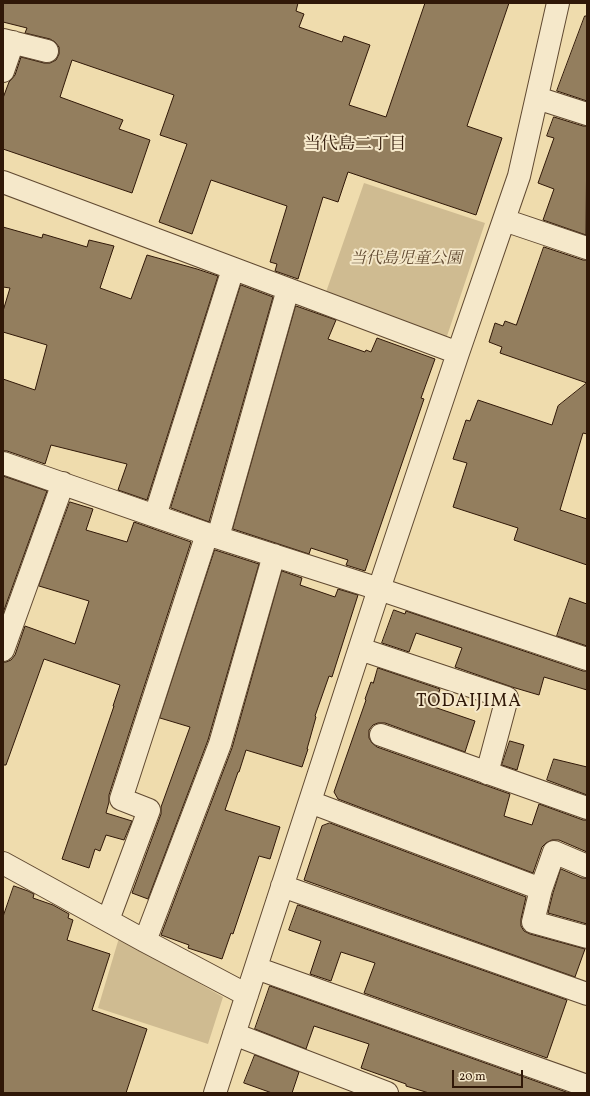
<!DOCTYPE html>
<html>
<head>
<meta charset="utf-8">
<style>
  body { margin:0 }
  #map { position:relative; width:590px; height:1096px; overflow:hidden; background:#efdcad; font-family:Vollkorn,serif }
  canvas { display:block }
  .frame { position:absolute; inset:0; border:4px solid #301808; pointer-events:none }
  .scale { position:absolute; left:452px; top:1070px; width:71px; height:18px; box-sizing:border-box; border:2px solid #301808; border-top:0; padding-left:5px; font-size:12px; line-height:14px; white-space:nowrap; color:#301808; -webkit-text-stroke:3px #f5e8ca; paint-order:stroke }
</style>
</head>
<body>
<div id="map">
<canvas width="590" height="1096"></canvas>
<div class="frame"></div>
<div class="scale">20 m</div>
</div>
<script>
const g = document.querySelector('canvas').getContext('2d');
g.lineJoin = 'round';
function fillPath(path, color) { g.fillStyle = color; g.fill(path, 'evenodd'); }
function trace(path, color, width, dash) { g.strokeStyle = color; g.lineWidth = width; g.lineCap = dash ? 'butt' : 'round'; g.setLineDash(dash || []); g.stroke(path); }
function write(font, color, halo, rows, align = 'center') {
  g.font = font + ' Vollkorn,"Noto Serif JP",serif'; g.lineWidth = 4; g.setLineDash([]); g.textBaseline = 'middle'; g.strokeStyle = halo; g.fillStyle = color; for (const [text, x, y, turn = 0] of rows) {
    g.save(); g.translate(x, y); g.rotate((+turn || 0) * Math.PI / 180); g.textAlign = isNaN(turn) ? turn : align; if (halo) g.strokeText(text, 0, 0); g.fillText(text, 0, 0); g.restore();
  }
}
const green = new Path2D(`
  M 364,183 L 485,223 L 446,339 L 325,295 Z
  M 119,938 L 223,997 L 208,1044 L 98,1008 Z`);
const building = new Path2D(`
  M 3,3 L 298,3 L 296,11 L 304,14 L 299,27 L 342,42 L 344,36 L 370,45 L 349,105 L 386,117 L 425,3 L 509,3 L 467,126 L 502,138 L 476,215 L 348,172 L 338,202 L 323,197 L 298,279 L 275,271 L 277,264 L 270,262 L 287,206 L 211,180 L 192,234 L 159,222 L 187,144 L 160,135 L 174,95 L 72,60 L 60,97 L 123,120 L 119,129 L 150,140 L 132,193 L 3,149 L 3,98 L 9,82 L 11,80 L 15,75 L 21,57 L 44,63 L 50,63 L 56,60 L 59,54 L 59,47 L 55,42 L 50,39 L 25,33 L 27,28 L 3,22 Z
  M 585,16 L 587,16 L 587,101 L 557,91 Z
  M 554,117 L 583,126 L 587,126 L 586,235 L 543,220 L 554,189 L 538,183 L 554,138 L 547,136 Z
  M 3,227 L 42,238 L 43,234 L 87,247 L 89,240 L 114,246 L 100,288 L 131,299 L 147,255 L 197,269 L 218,276 L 147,500 L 118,490 L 127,464 L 51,445 L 45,464 L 7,451 L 3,451 L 3,379 L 35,390 L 47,345 L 3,332 L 3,311 L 10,288 L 3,287 Z
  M 544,247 L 583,260 L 587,260 L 587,383 L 500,353 L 502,347 L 489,342 L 495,323 L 503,326 L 505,321 L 516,325 Z
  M 241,285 L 273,297 L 209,522 L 171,508 Z
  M 296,306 L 336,320 L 328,339 L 365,352 L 366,350 L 371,352 L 377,338 L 435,359 L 421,398 L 424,399 L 365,571 L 346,565 L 348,560 L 311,548 L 309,554 L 233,529 Z
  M 587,383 L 587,434 L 583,433 L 560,510 L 587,519 L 587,565 L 514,540 L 518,528 L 453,507 L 467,463 L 453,459 L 466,420 L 470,421 L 478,400 L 552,425 L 558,406 Z
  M 3,476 L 47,491 L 3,613 Z
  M 70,502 L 93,509 L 86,530 L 127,542 L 134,522 L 191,542 L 109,795 L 109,802 L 106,813 L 132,821 L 124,840 L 106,835 L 100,851 L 95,849 L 89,868 L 62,859 L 114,706 L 113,706 L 120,685 L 44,659 L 6,765 L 3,765 L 3,662 L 6,662 L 11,660 L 15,655 L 25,626 L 75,644 L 89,601 L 39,586 Z
  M 215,550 L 259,564 L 208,740 L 148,899 L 132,893 L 161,814 L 161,807 L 190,727 L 160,718 Z
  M 282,571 L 302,578 L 300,585 L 335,597 L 338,589 L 358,595 L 332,677 L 329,676 L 315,716 L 316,717 L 307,749 L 308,749 L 302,767 L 246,750 L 239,772 L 238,772 L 225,810 L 280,827 L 270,859 L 259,856 L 233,934 L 231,933 L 222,959 L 188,948 L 189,945 L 161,935 L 232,748 Z
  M 570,598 L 587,604 L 587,646 L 557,636 Z
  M 394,610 L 405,614 L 406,611 L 583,671 L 587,671 L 587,690 L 544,677 L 539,695 L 512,687 L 455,667 L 462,648 L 416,633 L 409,652 L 382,643 Z
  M 378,668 L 440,689 L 434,707 L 475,721 L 465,752 L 385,723 L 378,723 L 373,725 L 369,730 L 369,738 L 372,743 L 377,747 L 510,794 L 504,816 L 532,825 L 539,804 L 583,820 L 587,820 L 587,852 L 559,840 L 552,840 L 546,843 L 542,847 L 533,873 L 338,799 L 334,792 L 366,700 L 365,699 L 371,682 L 373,683 Z
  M 510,741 L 524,745 L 517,770 L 502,765 Z
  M 554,759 L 587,767 L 587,795 L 547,780 Z
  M 330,823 L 526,897 L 521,919 L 521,926 L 524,931 L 530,934 L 585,949 L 575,977 L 304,880 L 322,826 Z
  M 561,869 L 582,878 L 587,878 L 587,924 L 548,913 L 553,893 Z
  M 14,886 L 28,891 L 34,894 L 33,898 L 53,905 L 69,914 L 68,918 L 73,920 L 67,940 L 110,954 L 92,1010 L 147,1029 L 126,1093 L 3,1093 L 3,917 Z
  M 298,905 L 567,1000 L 547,1058 L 364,993 L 375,963 L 341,952 L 331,981 L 310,974 L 321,941 L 289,930 Z
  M 270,986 L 569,1093 L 429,1093 L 406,1086 L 406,1084 L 361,1068 L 369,1044 L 314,1026 L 306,1049 L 255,1029 Z
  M 255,1055 L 299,1072 L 292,1093 L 272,1093 L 244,1083 Z`);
const minor = new Path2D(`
  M 3,40 L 47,51
  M 3,71 L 13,42
  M 537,98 L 587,114
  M 3,182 L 458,353
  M 504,220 L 587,248
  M 3,463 L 207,534 L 379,589 L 587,659
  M 155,516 L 233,269
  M 218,537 L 288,289
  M 360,649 L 507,698 L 487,773
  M 3,650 L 63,483
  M 381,735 L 587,808
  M 310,802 L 541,889 L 533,922 L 587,937
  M 3,863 L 145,941 L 247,995
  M 282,886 L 587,994
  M 541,889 L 554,852 L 587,866
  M 108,920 L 149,810 L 121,799 L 207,534
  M 145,941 L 220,744 L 274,555
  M 256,968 L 587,1086
  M 234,1034 L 387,1093
  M 215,1093 L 379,589 L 458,353 L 519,176 L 558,3`);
const parkNames = [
  ["当代島児童公園",406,260]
];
const neighbourhoodNames = [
  ["当代島二丁目",355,146]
];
const quarterNames = [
  ["TODAIJIMA",469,703]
];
fillPath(green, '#cfbb91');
fillPath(building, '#937e5e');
trace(building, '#301808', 1);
trace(minor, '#604931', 24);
trace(minor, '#f5e8ca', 22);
write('italic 16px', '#604931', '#f5e8ca', parkNames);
write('17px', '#301808', '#f5e8ca', neighbourhoodNames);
g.letterSpacing = '1px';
write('18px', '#301808', '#f5e8ca', quarterNames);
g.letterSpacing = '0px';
</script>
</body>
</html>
